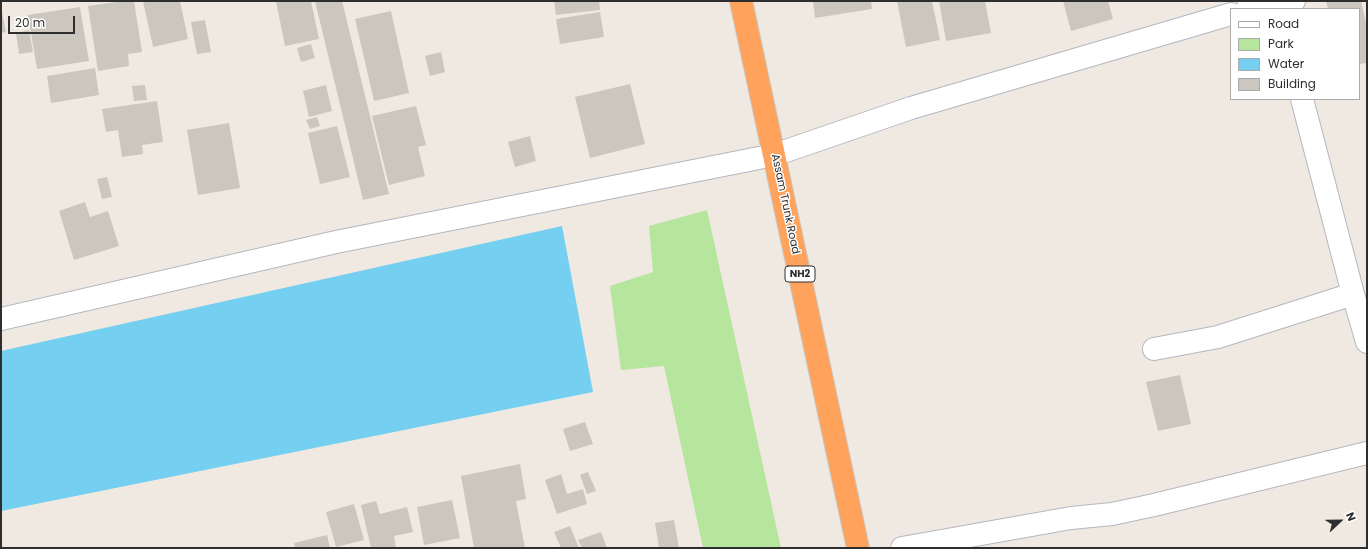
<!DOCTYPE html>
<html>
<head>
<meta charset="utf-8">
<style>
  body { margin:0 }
  #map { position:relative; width:1368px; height:549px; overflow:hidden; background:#efe9e1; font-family:Poppins,sans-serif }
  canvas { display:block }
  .frame { position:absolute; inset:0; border:2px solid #2e2e2e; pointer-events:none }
  .legend { position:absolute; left:1230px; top:8px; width:130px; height:92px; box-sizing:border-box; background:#fff; border:1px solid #ababab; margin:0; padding:5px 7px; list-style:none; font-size:12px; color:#2e2e2e }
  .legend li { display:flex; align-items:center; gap:8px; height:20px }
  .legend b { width:20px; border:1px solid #ababab }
  .north { position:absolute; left:1320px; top:501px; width:40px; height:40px; -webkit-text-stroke:3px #fff; paint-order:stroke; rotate:68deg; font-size:11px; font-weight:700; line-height:16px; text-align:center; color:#2e2e2e }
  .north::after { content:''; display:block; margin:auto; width:14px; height:18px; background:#2e2e2e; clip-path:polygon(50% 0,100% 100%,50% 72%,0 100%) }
  .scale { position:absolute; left:8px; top:16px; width:67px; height:18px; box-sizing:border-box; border:2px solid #2e2e2e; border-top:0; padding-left:5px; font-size:12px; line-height:14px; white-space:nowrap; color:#2e2e2e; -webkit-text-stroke:3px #fff; paint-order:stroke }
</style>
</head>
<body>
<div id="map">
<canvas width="1368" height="549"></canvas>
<div class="frame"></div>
<ul class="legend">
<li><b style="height:5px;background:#fff"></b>Road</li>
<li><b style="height:11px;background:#b6e59e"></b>Park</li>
<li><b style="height:11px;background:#75cff0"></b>Water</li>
<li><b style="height:11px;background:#cbc7bf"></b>Building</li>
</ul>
<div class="north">N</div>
<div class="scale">20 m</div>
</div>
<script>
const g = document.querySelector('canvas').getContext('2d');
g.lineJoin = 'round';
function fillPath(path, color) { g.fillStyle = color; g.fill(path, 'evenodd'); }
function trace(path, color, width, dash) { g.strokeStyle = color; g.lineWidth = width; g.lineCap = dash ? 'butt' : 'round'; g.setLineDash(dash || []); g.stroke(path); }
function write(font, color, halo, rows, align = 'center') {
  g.font = font + ' Poppins,sans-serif'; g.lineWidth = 3; g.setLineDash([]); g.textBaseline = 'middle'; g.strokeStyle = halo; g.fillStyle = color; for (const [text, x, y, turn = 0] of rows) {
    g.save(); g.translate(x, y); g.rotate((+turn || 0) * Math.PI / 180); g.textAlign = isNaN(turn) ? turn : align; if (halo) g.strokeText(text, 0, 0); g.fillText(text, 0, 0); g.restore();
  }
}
const green = new Path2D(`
  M 707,210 L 781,548 L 703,548 L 664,366 L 621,370 L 610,286 L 653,272 L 649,226 Z`);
const water = new Path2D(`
  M 562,226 L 593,392 L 1,511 L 1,351 Z`);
const building = new Path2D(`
  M 123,1 L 134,1 L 142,52 L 128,54 L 129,66 L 98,71 L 88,6 Z
  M 143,1 L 180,1 L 188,39 L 153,47 Z
  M 276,1 L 311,1 L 319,39 L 285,46 Z
  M 315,1 L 342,1 L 389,194 L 363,200 Z
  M 554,1 L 599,1 L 600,10 L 556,15 Z
  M 813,1 L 871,1 L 872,9 L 815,18 Z
  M 897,1 L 932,1 L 940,40 L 906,47 Z
  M 939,1 L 985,1 L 991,33 L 946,41 Z
  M 1063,1 L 1108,1 L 1113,19 L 1071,31 Z
  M 1326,1 L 1361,1 L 1367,27 L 1367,63 L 1359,64 L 1359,9 L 1328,9 Z
  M 1,7 L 6,32 L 1,33 Z
  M 80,7 L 89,61 L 37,69 L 28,15 Z
  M 391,11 L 409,93 L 374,101 L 355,19 Z
  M 600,12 L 604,37 L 560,44 L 556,19 Z
  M 205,20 L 211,52 L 197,54 L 191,22 Z
  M 29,30 L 33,52 L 19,54 L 16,33 Z
  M 311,44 L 315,58 L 301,62 L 297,48 Z
  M 441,52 L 445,72 L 430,76 L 425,56 Z
  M 95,68 L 99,95 L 51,103 L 47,76 Z
  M 630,84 L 645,144 L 590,158 L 575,97 Z
  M 145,85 L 147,100 L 134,101 L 132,86 Z
  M 326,85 L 332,111 L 309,117 L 303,91 Z
  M 157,101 L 163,142 L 142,145 L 143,154 L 122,157 L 118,130 L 106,132 L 102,109 Z
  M 416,106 L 426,145 L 418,147 L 425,176 L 389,185 L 372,116 Z
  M 317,117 L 320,126 L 310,129 L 306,120 Z
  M 229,123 L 240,188 L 198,195 L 187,130 Z
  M 337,126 L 350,177 L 320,184 L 308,133 Z
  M 530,136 L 536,161 L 515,167 L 508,142 Z
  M 107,177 L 112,197 L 102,199 L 97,179 Z
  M 85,202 L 90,217 L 108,211 L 119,246 L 74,260 L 59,211 Z
  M 1180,375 L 1191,424 L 1158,431 L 1146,382 Z
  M 585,422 L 593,444 L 570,451 L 563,429 Z
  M 520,464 L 526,499 L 516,501 L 525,548 L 474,548 L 461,476 Z
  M 588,472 L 596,491 L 587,494 L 580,475 Z
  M 561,474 L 567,494 L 583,489 L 587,504 L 557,514 L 545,480 Z
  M 452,500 L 460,538 L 424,545 L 417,507 Z
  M 376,501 L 380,514 L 407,507 L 413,532 L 394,536 L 396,548 L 371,548 L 361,505 Z
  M 354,504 L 364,540 L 336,547 L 326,512 Z
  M 674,520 L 679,548 L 659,548 L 655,523 Z
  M 570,526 L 579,548 L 561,548 L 554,532 Z
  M 601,532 L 607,548 L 582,548 L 578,540 Z
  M 327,535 L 330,548 L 295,548 L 294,543 Z`);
const street = new Path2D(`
  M 1247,9 L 1264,4 L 1278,6 L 1294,1
  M 1302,99 L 1353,294 L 1367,342
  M 774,155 L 911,108 L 1231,14
  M 1154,349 L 1218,337 L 1353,294
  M 902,548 L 1071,518 L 1112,514 L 1154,505 L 1367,453`);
const secondary = new Path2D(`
  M 1,319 L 336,242 L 774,155`);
const highway = new Path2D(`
  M 741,1 L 858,548`);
const shields = [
  [800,274,30]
];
const shieldNames = [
  ["NH2",800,274]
];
const streetNames = [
  ["Assam Trunk Road",785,204,78]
];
fillPath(green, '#b6e59e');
fillPath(water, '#75cff0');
fillPath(building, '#cbc7bf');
trace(street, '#b4b7c1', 24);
trace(secondary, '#b4b7c1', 24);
trace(highway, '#c9c9c9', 24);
trace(street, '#fff', 22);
trace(secondary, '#fff', 22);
trace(highway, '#ffa35c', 22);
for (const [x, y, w] of shields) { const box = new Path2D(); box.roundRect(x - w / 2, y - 8, w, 16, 3); g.fillStyle = '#fff'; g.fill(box); trace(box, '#2e2e2e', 1); }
write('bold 10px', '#2e2e2e', null, shieldNames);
write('11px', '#2e2e2e', '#fff', streetNames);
</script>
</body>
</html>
